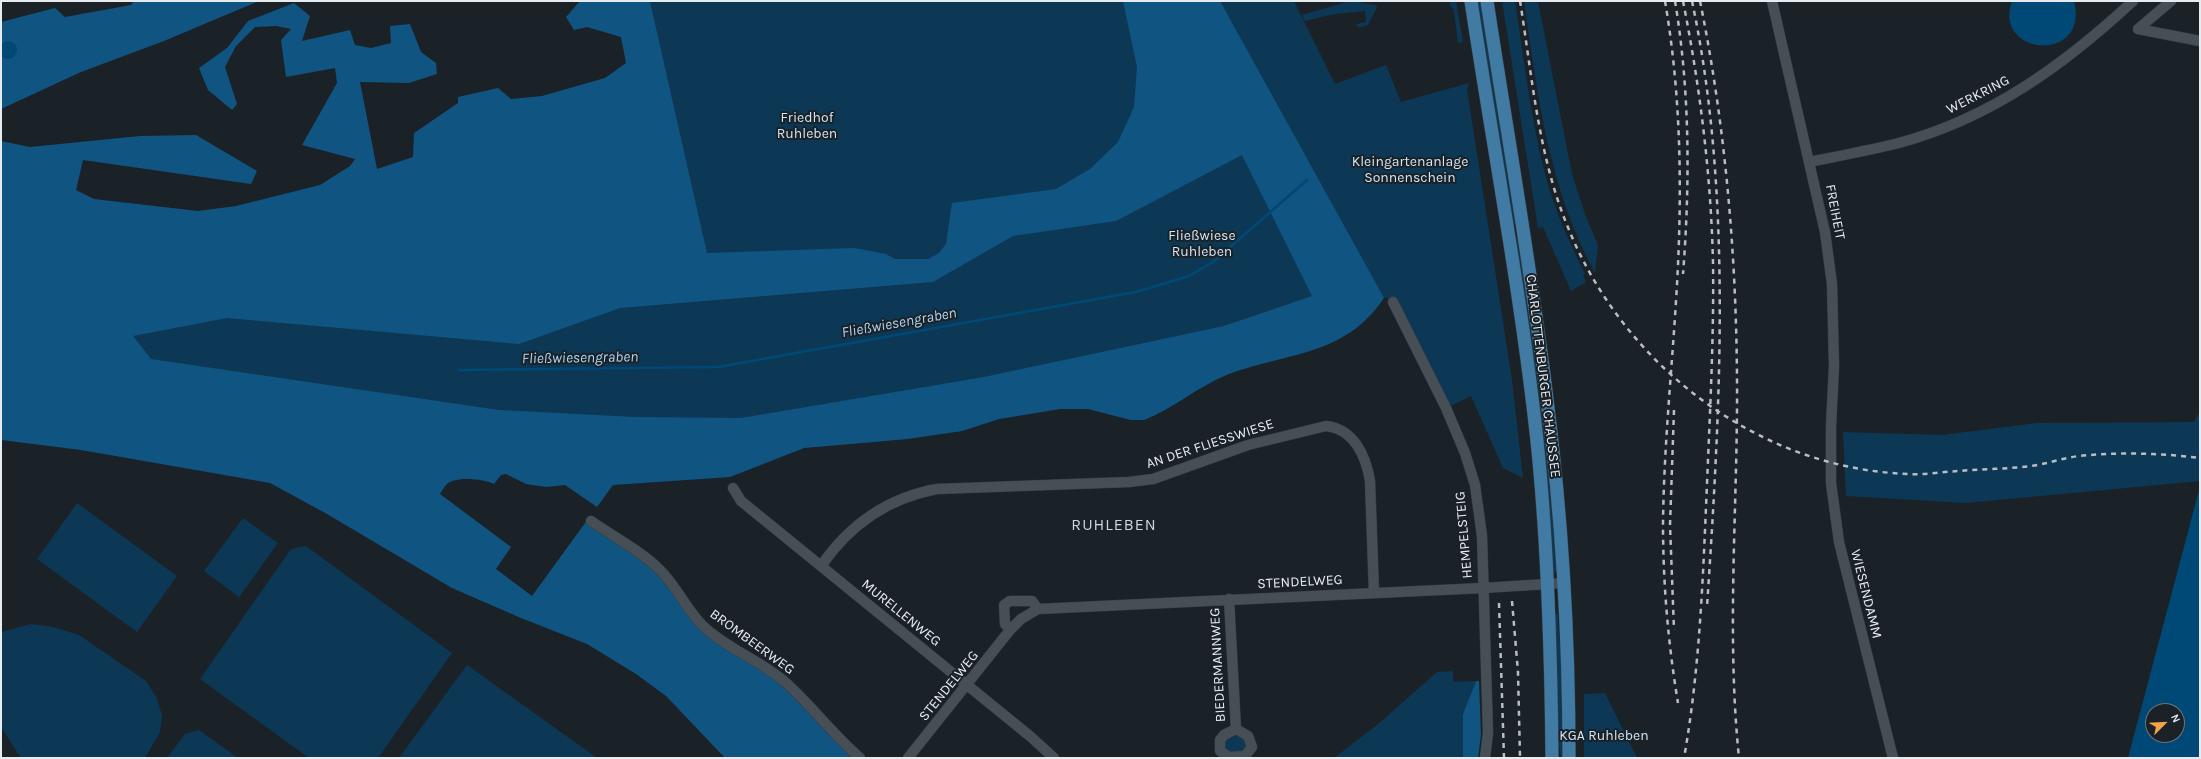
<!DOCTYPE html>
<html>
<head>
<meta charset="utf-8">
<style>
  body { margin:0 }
  #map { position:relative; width:2201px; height:759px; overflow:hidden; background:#1a2228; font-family:Karla,sans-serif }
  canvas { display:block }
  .frame { position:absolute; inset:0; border:2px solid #e7ecf1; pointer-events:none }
  .north { position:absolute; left:2145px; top:703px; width:40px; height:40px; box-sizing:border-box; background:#1a2228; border:1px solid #6c7378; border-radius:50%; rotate:66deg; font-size:11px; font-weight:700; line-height:16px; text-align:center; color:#e7ecf1 }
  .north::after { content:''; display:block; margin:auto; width:14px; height:18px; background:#f6a248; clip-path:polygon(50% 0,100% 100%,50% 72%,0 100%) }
</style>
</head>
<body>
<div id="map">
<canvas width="2201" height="759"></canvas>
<div class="frame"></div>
<div class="north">N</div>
</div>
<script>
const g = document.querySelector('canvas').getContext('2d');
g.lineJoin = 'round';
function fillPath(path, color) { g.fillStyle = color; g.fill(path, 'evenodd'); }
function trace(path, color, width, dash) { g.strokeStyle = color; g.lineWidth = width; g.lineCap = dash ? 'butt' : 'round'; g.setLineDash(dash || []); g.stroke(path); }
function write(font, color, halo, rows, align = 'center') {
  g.font = font + ' Karla,sans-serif'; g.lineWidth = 4; g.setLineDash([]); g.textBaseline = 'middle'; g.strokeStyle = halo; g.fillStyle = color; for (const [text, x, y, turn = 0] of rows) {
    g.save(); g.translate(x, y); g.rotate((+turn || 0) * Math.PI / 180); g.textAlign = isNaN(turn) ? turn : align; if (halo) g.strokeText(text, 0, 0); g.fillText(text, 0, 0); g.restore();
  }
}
const green = new Path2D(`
  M 650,1 L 1294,1 L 1335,84 L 1386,65 L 1401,102 L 1469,83 L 1467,89 L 1512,380 L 1523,478 L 1503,468 L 1471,396 L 1446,408 L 1392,298 L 1383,298 C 1338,360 1288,350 1224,376 C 1196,388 1172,409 1144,420 L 1131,420 L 1088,409 L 1060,409 L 999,419 L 962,431 L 907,439 L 804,448 L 730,477 L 670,481 L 615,444 L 582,442 L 508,431 L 493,420 L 483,418 L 475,428 L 224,392 L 26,350 L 27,370 L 4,365 L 1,361 L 1,178 L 6,200 L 19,234 L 253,256 L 702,233 Z
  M 1350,1 C 1360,1 1367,5 1376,5 L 1377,7 L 1368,25 L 1358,28 L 1357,24 L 1366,22 L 1365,11 L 1335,14 L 1305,21 L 1302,15 Z
  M 1456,1 L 1463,42 L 1458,43 L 1454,11 L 1449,3 Z
  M 1476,1 L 1481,1 L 1516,222 L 1514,224 L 1512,224 Z
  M 1502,1 L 1515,1 C 1524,60 1531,120 1546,178 C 1555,212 1570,243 1585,274 L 1583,276 L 1586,282 L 1571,291 L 1543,227 L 1538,228 Z
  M 1524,1 L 1538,1 L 1572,174 L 1586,217 L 1598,245 L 1595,273 C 1548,187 1538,96 1524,1 Z
  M 1516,237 L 1519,238 L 1546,431 L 1557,570 L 1554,574 L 1550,523 Z
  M 2200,411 L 2200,481 L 1966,503 L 1846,496 L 1843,432 L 1942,435 L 2037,423 L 2194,422 Z
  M 77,503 L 177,576 L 137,632 L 37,559 Z
  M 243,518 L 278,543 L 239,597 L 204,571 Z
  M 306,546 L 452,653 L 378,758 L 309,758 L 200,679 L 291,549 Z
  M 1555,614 L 1558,614 L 1559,639 L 1563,661 L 1565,758 L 1561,758 L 1558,737 Z
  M 31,624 L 53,627 L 79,635 L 146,681 L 156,697 L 162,715 L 160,732 L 145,758 L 21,758 L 1,727 L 1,632 Z
  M 467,665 L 597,758 L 399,758 Z
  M 1453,671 L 1453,682 L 1476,681 L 1463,714 L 1463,758 L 1334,758 L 1377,725 L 1437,672 Z
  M 1605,693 L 1637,758 L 1584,758 L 1584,694 Z
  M 199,730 L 238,758 L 167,758 L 185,734 Z
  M 1233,735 L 1245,738 L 1248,747 L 1242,753 L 1227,753 L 1223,743 L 1224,740 Z`);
const forest = new Path2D(`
  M 134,1 L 259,1 L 164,41 L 81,72 L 1,109 L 1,22 L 55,8 L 65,17 L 131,5 Z
  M 580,1 L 650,1 L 707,253 L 854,248 L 886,254 L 895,259 L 928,259 L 939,253 L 946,244 L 952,203 L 1056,189 L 1090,169 L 1118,142 L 1134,107 L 1137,67 L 1123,1 L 1220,1 L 1384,298 C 1344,358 1284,352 1224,376 C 1196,388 1172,409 1144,420 L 1131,420 L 1088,409 L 1060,409 L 999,419 L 962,431 L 907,439 L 804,448 L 730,477 L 613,485 L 597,507 L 565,485 L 546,487 L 526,484 L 506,474 L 501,475 L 494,484 C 484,479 456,476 447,484 C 444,487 442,491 440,494 L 511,547 L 496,569 L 532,596 L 588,519 L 643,561 L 661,577 L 695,624 L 770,675 L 788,691 L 853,758 L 725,758 L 666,696 L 636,674 L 587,644 L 521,618 L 452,588 L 327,514 L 270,483 L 81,450 L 1,440 L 1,141 L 30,147 L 140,136 L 196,135 L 257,171 L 251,184 L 83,160 L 76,190 L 94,199 L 198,211 L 236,206 L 320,185 L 350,166 L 355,159 L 302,145 L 337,83 L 335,68 L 286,77 L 281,40 L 291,29 L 276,26 L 255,27 L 236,46 L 225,67 L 237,104 L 232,110 L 208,90 L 199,68 L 227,48 L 248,21 L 294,3 L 310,16 L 302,41 L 350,30 L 355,45 L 371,48 L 391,43 L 390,26 L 410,24 L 421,52 L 436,63 L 437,74 L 409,83 L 360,82 L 377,169 L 413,157 L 414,133 L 458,103 L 458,97 L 498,88 L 511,99 L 542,96 L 605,78 L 626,63 L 621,37 L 587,27 L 574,30 L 566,17 ZM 1242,155 L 1312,296 L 1224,326 L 984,377 L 741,418 L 635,417 L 499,410 L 151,359 L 133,336 L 227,318 L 519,344 L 620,308 L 933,282 L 1013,236 L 1116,221 Z
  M 1476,681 L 1479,681 L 1481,735 L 1478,758 L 1463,758 L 1463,714 Z`);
const water = new Path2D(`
  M 2012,1 L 2074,1 C 2090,64 1992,56 2012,1 Z
  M-1 50a9 9 0 1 1 18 0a9 9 0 1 1-18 0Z
  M 2200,492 L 2200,758 L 2128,758 L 2198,494 ZM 2153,711 L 2177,711 L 2177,735 L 2153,735 Z`);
const stream = new Path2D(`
  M 459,370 L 718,367 L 1136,292 L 1189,276 L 1213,262 L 1307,180`);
const minor = new Path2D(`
  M 1772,1 L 1825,232 L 1832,284 L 1834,366 L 1831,426 L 1831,483 L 1839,542 L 1893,758
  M 2138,29 L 2200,41
  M 2138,29 L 2171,1
  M 1810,162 C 1839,156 1870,150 1899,143 C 1991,118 2064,65 2133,1
  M 1393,302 L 1446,408 L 1465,453 L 1475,485 L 1482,536 L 1488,733 L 1485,758
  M 733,488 L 741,501 L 1031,737 L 1054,758
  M 591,521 C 614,537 641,551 660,570 C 677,587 686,609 703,626 C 727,649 760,660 785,682 C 812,706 833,735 860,758
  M 821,566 C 850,524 887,498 937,489 L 1129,482 L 1153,479 L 1248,445 L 1326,426 C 1354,429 1366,456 1370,481 L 1374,593
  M 1229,599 L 1236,729
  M 1010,630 L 1005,624 L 1004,605 L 1010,601 L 1032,601 L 1038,609
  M 1236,729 L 1248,736 L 1252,747 L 1245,756 L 1229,757 L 1220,751 L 1220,740 L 1224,735 Z
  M 908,758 L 1010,630 L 1021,619 L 1038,609 L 1483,588 L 1564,583`);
const major = new Path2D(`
  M 1471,1 C 1493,147 1521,293 1537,441 C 1548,546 1551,652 1552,758
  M 1487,1 C 1507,133 1531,266 1547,399 C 1562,518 1569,638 1569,758`);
const rail = new Path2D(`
  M 1520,1 C 1532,75 1538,154 1567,225 C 1622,364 1757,469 1909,474 C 1925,475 1942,472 1958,471 C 1982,469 2007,469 2031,466 C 2047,464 2062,458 2079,456 C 2119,452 2160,453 2200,458
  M 1665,1 C 1680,89 1682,176 1678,265 C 1674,351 1664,437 1663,523 C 1663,583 1668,643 1678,703
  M 1675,1 C 1690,91 1690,184 1683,274
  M 1683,1 C 1700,87 1711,175 1713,263 C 1714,336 1710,410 1707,484 C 1703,576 1700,668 1684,758
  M 1692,1 C 1733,195 1720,410 1707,607
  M 1700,1 C 1725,124 1736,251 1737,377 C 1738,504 1726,631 1739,758
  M 1674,410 L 1670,525 L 1674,630
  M 1512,601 L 1518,672 L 1520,758
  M 1499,603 L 1504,758`);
const streetNames = [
  ["WERKRING",1978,95,-27],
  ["FREIHEIT",1835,212,79],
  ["CHARLOTTENBURGER CHAUSSEE",1543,376,83],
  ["AN DER FLIESSWIESE",1210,444,-18],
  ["HEMPELSTEIG",1464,535,-95],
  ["STENDELWEG",1300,582,-3],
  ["WIESENDAMM",1866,594,76],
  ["MURELLENWEG",901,613,39],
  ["BROMBEERWEG",752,642,36],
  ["BIEDERMANNWEG",1218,665,-93],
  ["STENDELWEG",949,686,-51]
];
const parkNames = [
  ["Friedhof",807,118],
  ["Ruhleben",807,134],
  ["Kleingartenanlage",1410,162],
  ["Sonnenschein",1410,178],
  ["Fließwiese",1202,236],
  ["Ruhleben",1202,252],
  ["KGA Ruhleben",1604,736]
];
const waterNames = [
  ["Fließwiesengraben",899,323,-10],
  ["Fließwiesengraben",580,358,-1]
];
const quarterNames = [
  ["RUHLEBEN",1114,525]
];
fillPath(green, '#0c3856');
fillPath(forest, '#105481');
fillPath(water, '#004976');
trace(stream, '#004976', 2.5);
trace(minor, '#373c42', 11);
trace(major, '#373c42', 14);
trace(minor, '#464f56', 10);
trace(major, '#417aa3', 13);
trace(rail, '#b9bec4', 2.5, [5, 5]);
write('14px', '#e7ecf1', '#1a2228', streetNames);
write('14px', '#d2e5f5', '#1a2228', parkNames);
write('italic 15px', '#aed4f5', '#1a2228', waterNames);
g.letterSpacing = '1px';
write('16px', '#ccd6df', '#1a2228', quarterNames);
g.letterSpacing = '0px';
</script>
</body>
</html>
